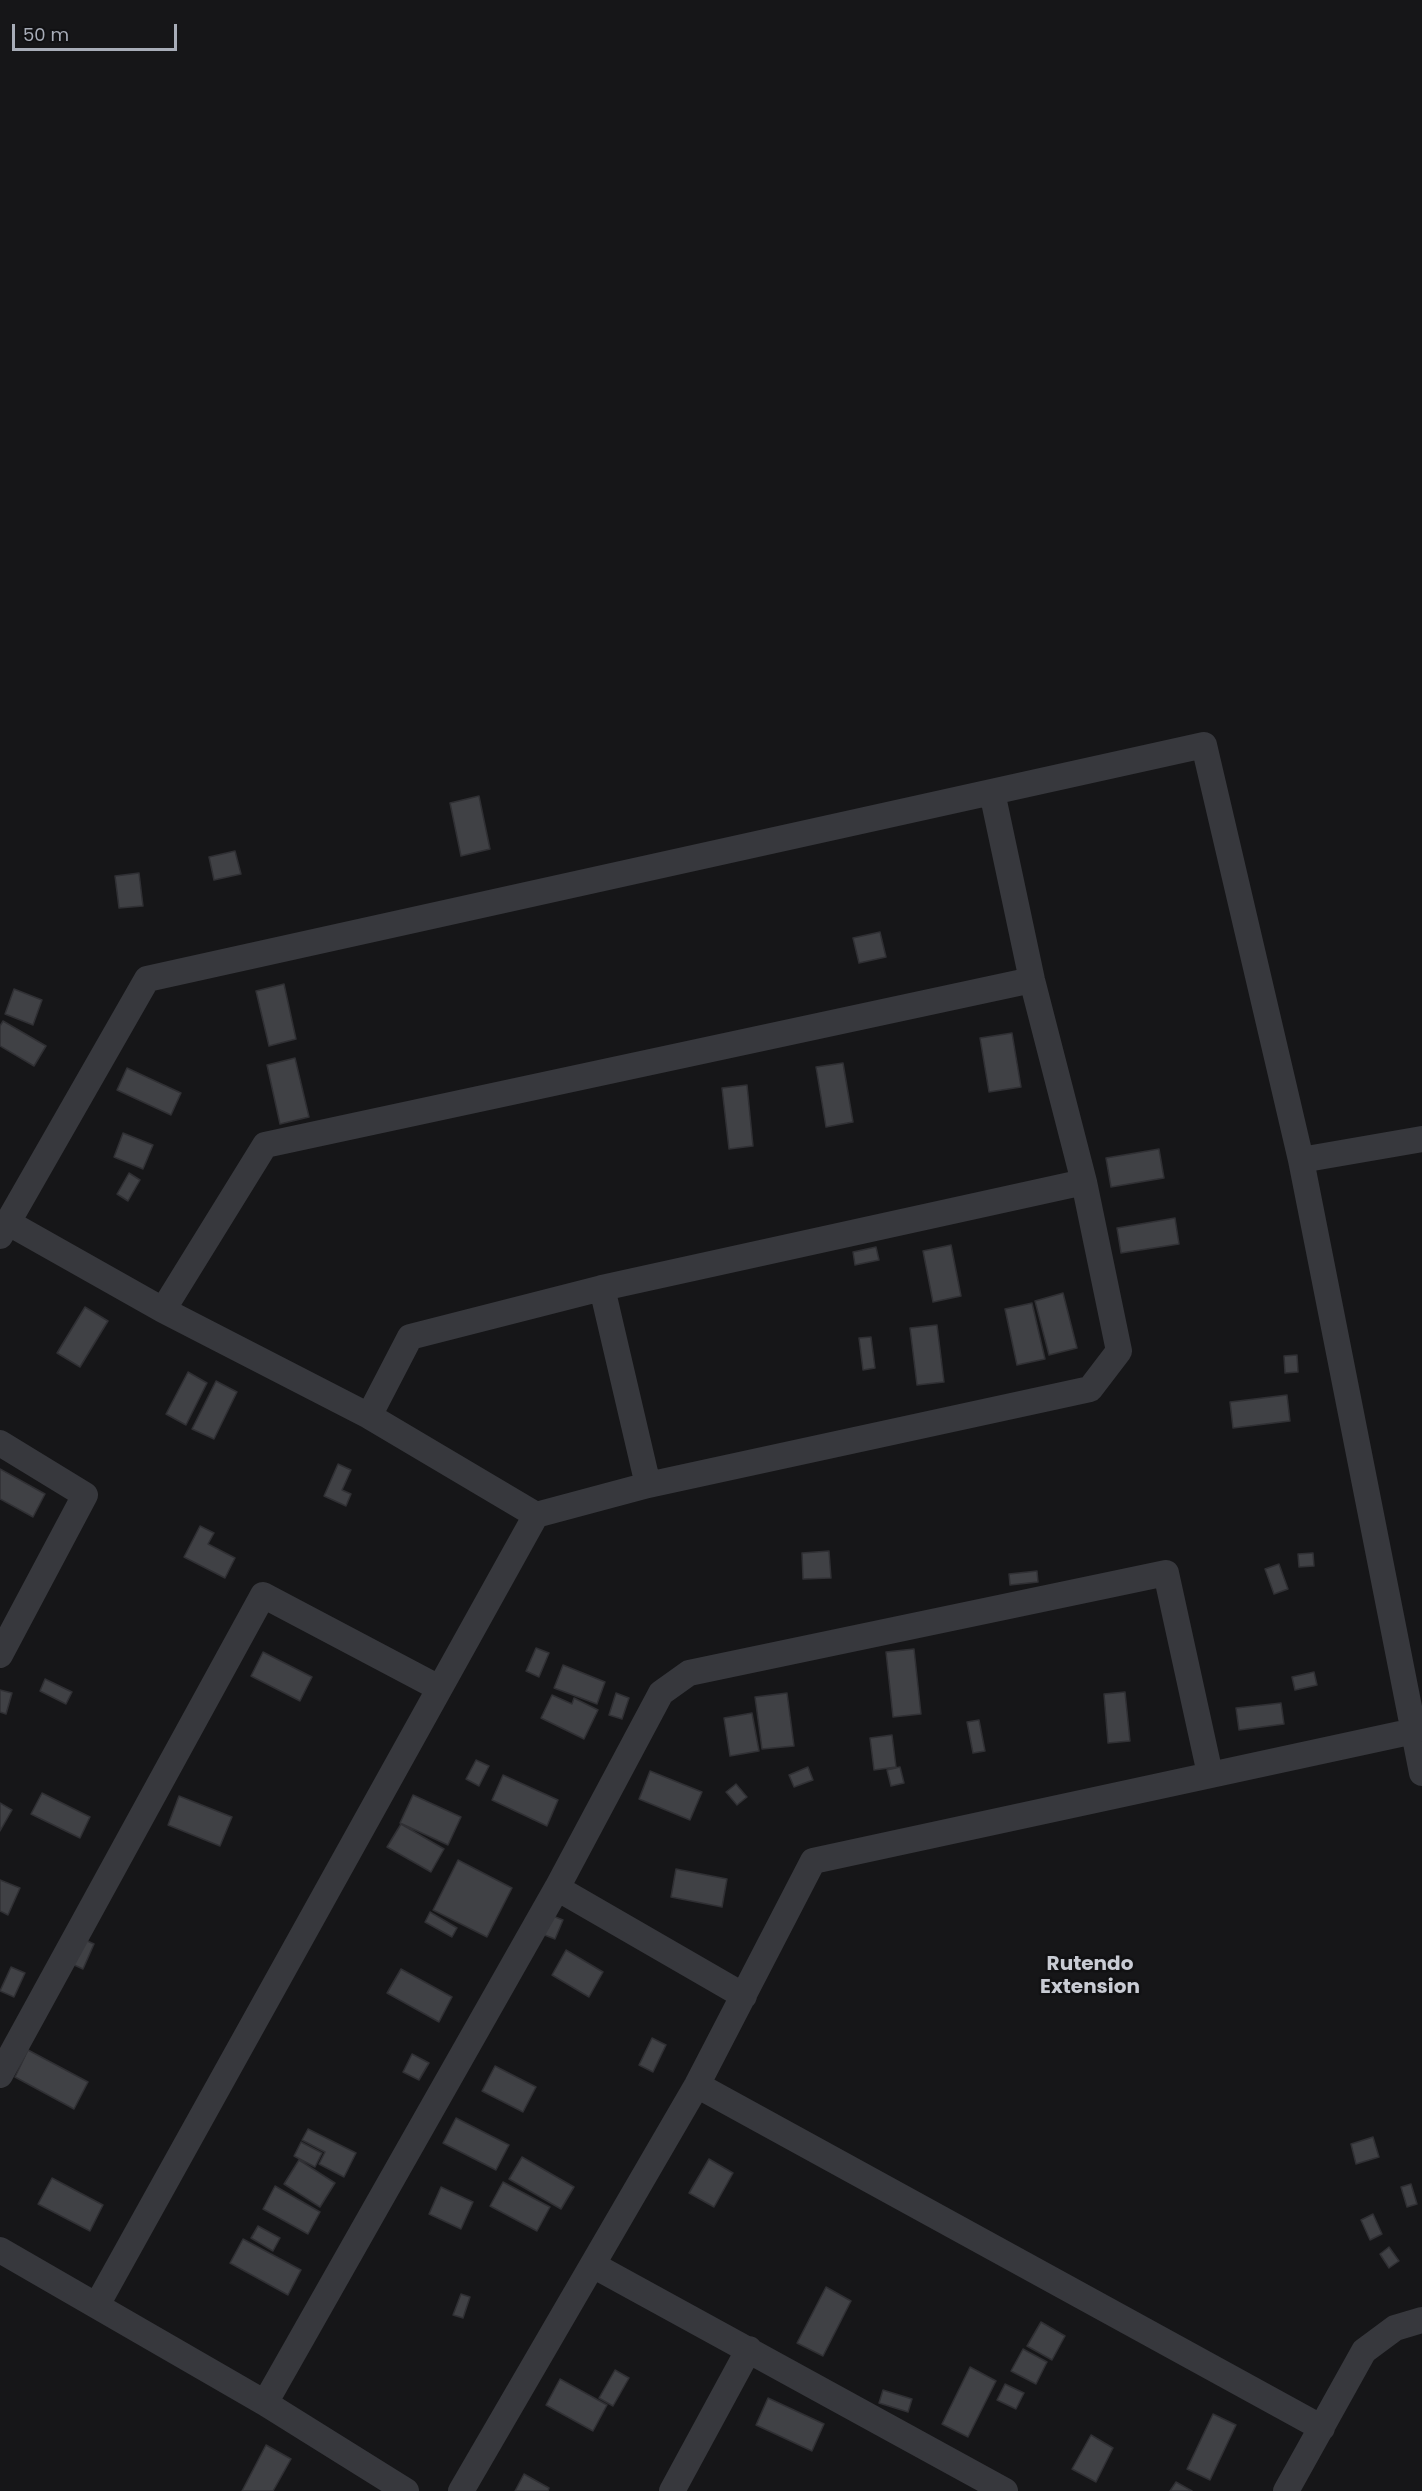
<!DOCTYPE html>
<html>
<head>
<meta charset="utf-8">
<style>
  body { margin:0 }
  #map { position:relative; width:1422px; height:2491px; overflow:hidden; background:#161618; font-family:Poppins,sans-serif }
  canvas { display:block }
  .scale { position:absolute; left:12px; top:24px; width:165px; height:27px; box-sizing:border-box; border:3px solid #a8adb8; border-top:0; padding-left:8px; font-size:18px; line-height:21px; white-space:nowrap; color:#a8adb8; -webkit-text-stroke:4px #111113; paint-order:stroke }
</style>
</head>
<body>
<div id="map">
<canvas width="1422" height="2491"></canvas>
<div class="scale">50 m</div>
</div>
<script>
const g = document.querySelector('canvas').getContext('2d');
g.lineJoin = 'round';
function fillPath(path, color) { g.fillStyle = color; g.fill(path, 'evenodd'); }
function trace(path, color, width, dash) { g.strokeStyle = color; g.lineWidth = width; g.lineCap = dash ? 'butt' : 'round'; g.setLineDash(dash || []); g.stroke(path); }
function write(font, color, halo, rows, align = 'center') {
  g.font = font + ' Poppins,sans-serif'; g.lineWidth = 5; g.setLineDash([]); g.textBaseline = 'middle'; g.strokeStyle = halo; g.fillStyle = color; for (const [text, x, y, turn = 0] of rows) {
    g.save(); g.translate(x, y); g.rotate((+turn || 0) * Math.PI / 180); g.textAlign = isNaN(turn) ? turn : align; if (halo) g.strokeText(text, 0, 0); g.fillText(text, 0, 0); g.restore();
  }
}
const building = new Path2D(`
  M 479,796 L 490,849 L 461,856 L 450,803 Z
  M 235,851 L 241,874 L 214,880 L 209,857 Z
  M 139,873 L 143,906 L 119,908 L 115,876 Z
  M 880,932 L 886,957 L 859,963 L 853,938 Z
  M 284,984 L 296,1039 L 269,1046 L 256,991 Z
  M 14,989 L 42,1000 L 33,1025 L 5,1014 Z
  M 3,1021 L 46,1046 L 34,1066 L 0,1046 L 0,1026 Z
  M 1012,1033 L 1021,1087 L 989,1092 L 980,1038 Z
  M 295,1058 L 309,1117 L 280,1124 L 267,1065 Z
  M 843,1063 L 853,1122 L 826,1127 L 816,1067 Z
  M 127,1068 L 181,1093 L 171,1115 L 117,1090 Z
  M 747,1085 L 753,1146 L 729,1149 L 722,1088 Z
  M 123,1133 L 153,1145 L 143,1169 L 114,1157 Z
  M 1159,1149 L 1164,1178 L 1111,1187 L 1106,1158 Z
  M 129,1173 L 140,1180 L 128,1201 L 117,1194 Z
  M 1175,1218 L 1179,1244 L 1121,1253 L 1117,1228 Z
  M 951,1245 L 961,1296 L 933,1302 L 923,1251 Z
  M 876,1247 L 879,1260 L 855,1265 L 853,1252 Z
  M 1063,1293 L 1077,1348 L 1049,1355 L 1035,1301 Z
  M 1032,1303 L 1045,1359 L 1017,1365 L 1005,1309 Z
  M 85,1307 L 108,1321 L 80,1367 L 57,1353 Z
  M 937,1325 L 944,1382 L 917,1385 L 910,1328 Z
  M 871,1337 L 875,1368 L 863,1370 L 859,1338 Z
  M 1297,1355 L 1298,1372 L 1285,1373 L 1284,1356 Z
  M 188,1372 L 207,1383 L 186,1425 L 166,1414 Z
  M 216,1381 L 237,1392 L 214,1439 L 192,1429 Z
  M 1287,1395 L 1290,1421 L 1233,1428 L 1230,1402 Z
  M 338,1464 L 351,1470 L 342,1490 L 351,1494 L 346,1506 L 324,1496 Z
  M 0,1469 L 45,1494 L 33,1517 L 0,1499 Z
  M 200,1526 L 214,1533 L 208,1544 L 235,1558 L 225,1578 L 184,1557 Z
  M 829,1551 L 831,1578 L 803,1579 L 802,1553 Z
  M 1313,1553 L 1314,1566 L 1299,1567 L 1298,1554 Z
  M 1279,1564 L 1288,1589 L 1274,1594 L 1265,1569 Z
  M 1037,1571 L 1038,1582 L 1010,1585 L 1009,1574 Z
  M 536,1648 L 549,1653 L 539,1677 L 526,1671 Z
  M 914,1649 L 921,1714 L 893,1717 L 886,1652 Z
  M 263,1652 L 312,1677 L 300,1701 L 251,1676 Z
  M 563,1665 L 605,1682 L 597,1704 L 554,1688 Z
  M 1314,1672 L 1317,1685 L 1295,1690 L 1292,1677 Z
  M 45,1679 L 72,1692 L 66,1704 L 40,1691 Z
  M 0,1690 L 12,1693 L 6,1714 L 0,1712 Z
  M 1125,1692 L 1130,1741 L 1108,1743 L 1104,1694 Z
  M 616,1693 L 629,1698 L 622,1719 L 609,1715 Z
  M 787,1693 L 794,1746 L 762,1749 L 755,1697 Z
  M 552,1695 L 572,1704 L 574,1698 L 598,1710 L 584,1739 L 541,1718 Z
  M 1281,1703 L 1284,1724 L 1239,1730 L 1236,1708 Z
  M 752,1713 L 759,1751 L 730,1756 L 724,1718 Z
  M 979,1720 L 985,1751 L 973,1753 L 967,1722 Z
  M 892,1735 L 896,1767 L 874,1770 L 870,1738 Z
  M 476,1760 L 489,1766 L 479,1786 L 466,1779 Z
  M 808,1767 L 813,1780 L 794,1787 L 789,1775 Z
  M 900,1767 L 904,1783 L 891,1786 L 887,1770 Z
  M 650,1771 L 702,1792 L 690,1820 L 639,1799 Z
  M 503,1775 L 558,1800 L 547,1826 L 492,1800 Z
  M 736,1784 L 747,1797 L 737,1805 L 726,1792 Z
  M 42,1793 L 90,1817 L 80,1838 L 31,1814 Z
  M 413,1795 L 461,1817 L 448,1845 L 400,1823 Z
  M 179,1796 L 232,1817 L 220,1846 L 168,1825 Z
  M 0,1803 L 12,1810 L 0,1831 Z
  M 401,1824 L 444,1849 L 431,1872 L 387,1847 Z
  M 458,1860 L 512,1888 L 487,1937 L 433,1910 Z
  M 676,1869 L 727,1879 L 722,1907 L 671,1897 Z
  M 0,1880 L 20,1888 L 8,1915 L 0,1911 Z
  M 430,1912 L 457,1928 L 452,1937 L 425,1922 Z
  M 550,1915 L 563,1920 L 555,1939 L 542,1934 Z
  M 83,1939 L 94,1944 L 83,1969 L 72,1964 Z
  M 566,1950 L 603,1972 L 589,1997 L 552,1975 Z
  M 11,1967 L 25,1973 L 14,1997 L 0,1991 Z
  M 401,1969 L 452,1997 L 439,2022 L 387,1993 Z
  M 652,2038 L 666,2045 L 653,2072 L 639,2065 Z
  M 28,2050 L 88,2082 L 74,2109 L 15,2077 Z
  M 412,2054 L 429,2063 L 419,2080 L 403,2072 Z
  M 495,2066 L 536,2087 L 523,2112 L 482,2091 Z
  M 456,2118 L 509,2145 L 496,2170 L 443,2143 Z
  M 308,2129 L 356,2153 L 344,2177 L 319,2164 L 325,2152 L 302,2140 Z
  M 1373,2137 L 1379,2157 L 1356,2164 L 1351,2144 Z
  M 301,2142 L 322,2153 L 315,2167 L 294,2156 Z
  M 522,2157 L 574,2187 L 561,2209 L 509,2179 Z
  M 709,2159 L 733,2173 L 714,2207 L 689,2193 Z
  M 299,2160 L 335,2183 L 320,2207 L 284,2184 Z
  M 52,2178 L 103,2205 L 90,2231 L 38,2204 Z
  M 503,2182 L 550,2207 L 537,2231 L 490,2206 Z
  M 1411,2184 L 1417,2204 L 1407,2207 L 1401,2187 Z
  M 275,2186 L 320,2212 L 308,2234 L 263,2209 Z
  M 441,2187 L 473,2202 L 461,2229 L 429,2214 Z
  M 1373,2214 L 1382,2234 L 1370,2240 L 1361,2220 Z
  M 258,2226 L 280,2238 L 273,2251 L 251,2238 Z
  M 243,2239 L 301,2270 L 288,2295 L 230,2263 Z
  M 1389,2247 L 1399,2261 L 1389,2268 L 1380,2254 Z
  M 826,2287 L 851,2301 L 823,2356 L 797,2343 Z
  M 461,2294 L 470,2297 L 463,2318 L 453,2315 Z
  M 1041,2322 L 1065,2336 L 1052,2360 L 1027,2346 Z
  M 1023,2349 L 1047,2362 L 1036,2384 L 1011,2371 Z
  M 970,2367 L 996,2381 L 968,2437 L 942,2424 Z
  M 615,2370 L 629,2378 L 613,2406 L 599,2398 Z
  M 560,2379 L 607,2405 L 593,2431 L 546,2405 Z
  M 1005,2384 L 1024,2393 L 1016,2409 L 997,2400 Z
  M 883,2390 L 912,2399 L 908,2412 L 879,2403 Z
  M 768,2398 L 824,2424 L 812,2451 L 756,2425 Z
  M 1213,2414 L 1236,2425 L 1210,2480 L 1187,2469 Z
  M 1091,2435 L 1113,2448 L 1096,2482 L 1072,2469 Z
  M 266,2445 L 291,2459 L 273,2491 L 242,2491 Z
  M 524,2474 L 549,2488 L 548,2491 L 515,2491 Z
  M 1176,2482 L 1192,2491 L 1170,2491 Z`);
const minor = new Path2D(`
  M 1301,1160 L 1422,1139
  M 7,1222 L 163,1310 L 369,1416 L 536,1515
  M 0,1236 L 147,979 L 1204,745 L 1301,1160 L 1422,1773
  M 602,1288 L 648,1485
  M 163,1310 L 265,1145 L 1032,980
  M 369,1416 L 410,1337 L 602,1288 L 1084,1182
  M 0,1443 L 85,1495 L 0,1655
  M 557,1888 L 744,1996
  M 0,2075 L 263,1595 L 439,1688
  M 697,2085 L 1322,2428
  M 0,2250 L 265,2403 L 406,2491
  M 593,2265 L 1005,2491
  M 97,2305 L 536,1515 L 648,1485 L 1090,1389 L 1119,1351 L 1084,1182 L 1032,980 L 992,792
  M 265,2403 L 557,1888 L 661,1693 L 689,1673 L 1166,1573 L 1210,1774
  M 461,2491 L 697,2085 L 813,1861 L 1414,1731
  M 672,2491 L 749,2349
  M 1286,2491 L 1364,2351 L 1395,2328 L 1422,2320`);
const neighbourhoodNames = [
  ["Rutendo",1090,1965],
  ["Extension",1090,1988]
];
fillPath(building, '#404145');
trace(building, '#303034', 1.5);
trace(minor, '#37383d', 26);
write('bold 20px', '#c9ccd4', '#111113', neighbourhoodNames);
</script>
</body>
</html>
